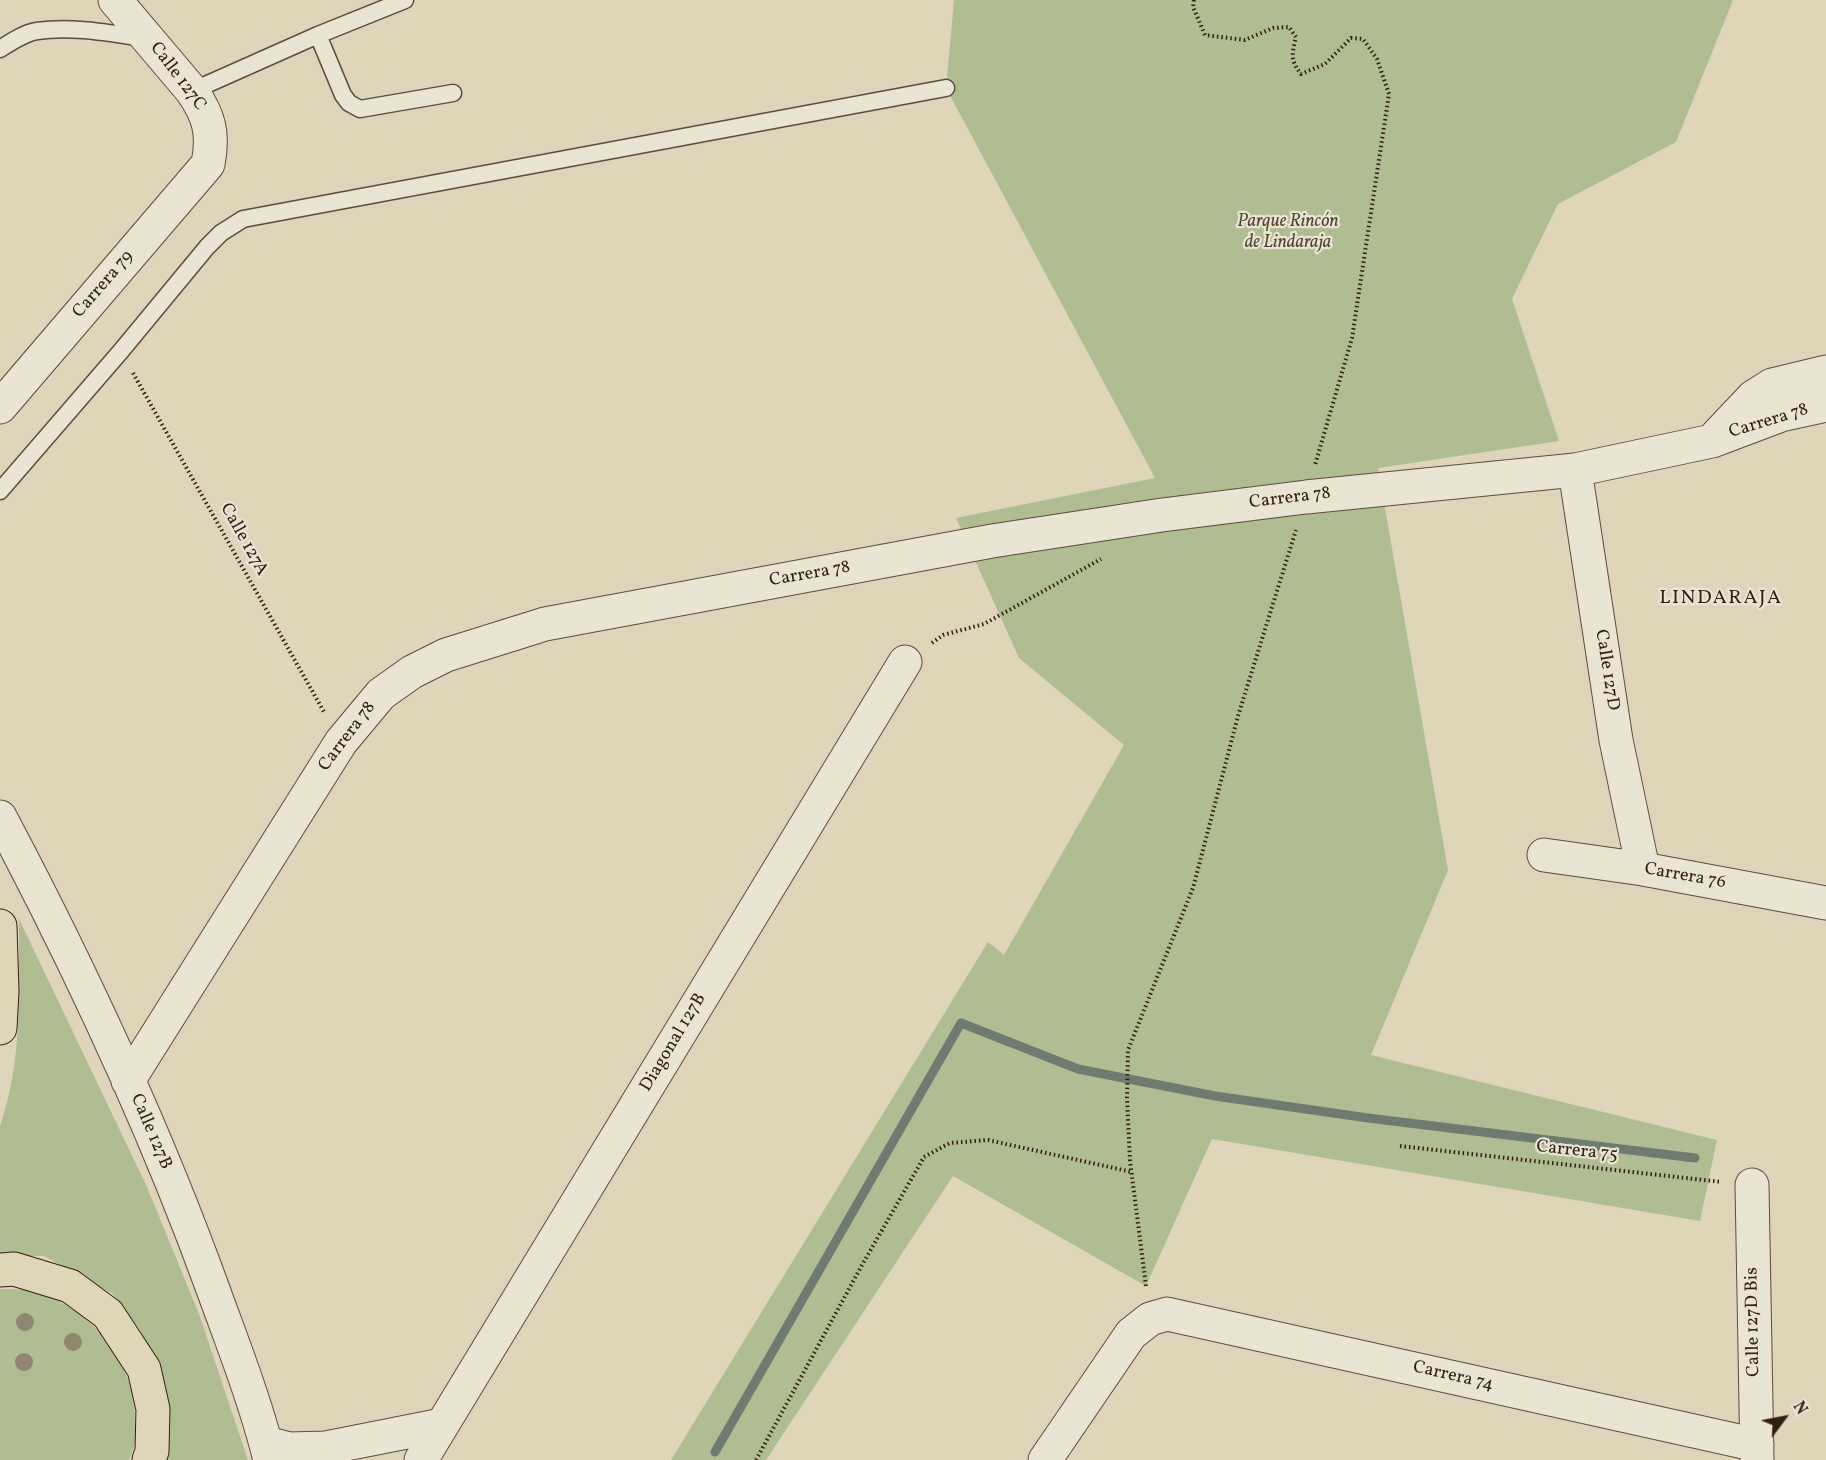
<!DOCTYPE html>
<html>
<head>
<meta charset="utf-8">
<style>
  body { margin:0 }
  #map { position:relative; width:1826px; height:1460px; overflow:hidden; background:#dfd5b9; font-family:Vollkorn,serif }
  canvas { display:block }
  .north { position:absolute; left:1754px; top:1388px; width:60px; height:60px; -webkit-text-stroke:4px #eae4d2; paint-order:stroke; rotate:58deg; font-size:16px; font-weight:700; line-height:24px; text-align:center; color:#331e13 }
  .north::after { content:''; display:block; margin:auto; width:21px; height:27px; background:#331e13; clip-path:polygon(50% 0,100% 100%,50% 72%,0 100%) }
</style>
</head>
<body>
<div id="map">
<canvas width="1826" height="1460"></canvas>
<div class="north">N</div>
</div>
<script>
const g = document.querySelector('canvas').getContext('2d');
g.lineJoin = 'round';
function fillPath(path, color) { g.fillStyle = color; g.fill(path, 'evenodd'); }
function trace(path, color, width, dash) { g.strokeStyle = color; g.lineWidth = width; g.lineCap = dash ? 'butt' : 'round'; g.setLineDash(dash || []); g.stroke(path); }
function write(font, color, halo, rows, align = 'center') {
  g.font = font + ' Vollkorn,serif'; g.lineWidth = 4.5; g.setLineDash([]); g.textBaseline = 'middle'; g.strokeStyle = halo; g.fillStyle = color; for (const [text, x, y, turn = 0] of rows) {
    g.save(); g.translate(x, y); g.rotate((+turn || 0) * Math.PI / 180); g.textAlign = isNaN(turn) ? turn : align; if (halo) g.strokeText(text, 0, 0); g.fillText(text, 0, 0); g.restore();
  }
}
const green = new Path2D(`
  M 954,0 L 1733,0 L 1676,142 L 1558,204 L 1512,299 L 1559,441 L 1378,468 L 1448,870 L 1371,1055 L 1717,1140 L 1700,1221 L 1212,1139 L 1146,1286 L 953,1176 L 766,1460 L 671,1460 L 988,942 L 1004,955 L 1124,745 L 1019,658 L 956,518 L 1155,478 L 946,88 Z
  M 19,919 L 147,1187 L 199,1314 L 248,1460 L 163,1460 L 158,1366 L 138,1327 L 113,1294 L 44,1256 L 0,1256 L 0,1126 C 23,1060 19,987 19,919 Z
  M 0,1289 C 12,1289 25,1289 37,1292 C 93,1310 137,1364 135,1424 C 135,1430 136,1437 135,1442 C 134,1448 131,1454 129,1460 L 0,1460 Z`);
const stream = new Path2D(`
  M 715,1452 L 961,1023 L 1078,1069 L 1215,1096 L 1368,1118 L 1695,1158`);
const path = new Path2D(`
  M 1194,0 L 1193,7 L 1205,35 L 1245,40 L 1273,28 L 1289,27 L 1296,37 C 1292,54 1290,60 1301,74 L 1325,64 L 1351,38 L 1363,39 L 1377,59 L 1389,94 L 1352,338 L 1315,465
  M 133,373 L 324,712
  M 932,643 L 943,635 L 984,624 L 1101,559
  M 1400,1146 L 1721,1182
  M 1146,1286 L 1130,1161 L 1127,1098 L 1128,1050 L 1193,888 L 1238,716 L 1296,530
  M 756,1460 L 862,1265 L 924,1157 L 950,1143 L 988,1140 L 1132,1172`);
const lane = new Path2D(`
  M 318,35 L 343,95 L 349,103 L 360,109 L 453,93
  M 0,49 C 11,42 24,33 37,31 C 72,26 109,33 144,38
  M 192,91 L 318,35 L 405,0
  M 0,491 L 121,351 L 207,247 L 221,233 L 243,219 L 946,88`);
const street = new Path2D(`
  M 0,407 L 208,164 C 214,133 209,116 192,91 L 115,0
  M 1717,435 L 1753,397 L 1772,385 L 1826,372
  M 1575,470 L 1616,740 L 1643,869
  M 0,817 C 81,970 155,1129 214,1292 C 234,1347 256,1403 270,1460
  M 1544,855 L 1643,869 L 1826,903
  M 128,1081 L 341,742 L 381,694 L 412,672 L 446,655 L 545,624 L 992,541 L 1162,515 L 1306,497 L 1575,470 L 1712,441 L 1781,415 L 1826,405
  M 1752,1185 L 1757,1460
  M 266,1443 L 289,1449 L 326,1448 L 442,1425
  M 421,1460 L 905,662
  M 1045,1460 L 1131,1334 L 1150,1319 L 1167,1314 L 1757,1445`);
const primary = new Path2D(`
  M 0,926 L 2,991 L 0,1028`);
const highway = new Path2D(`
  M 0,1270 L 14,1269 L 70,1286 L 108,1314 L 144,1369 L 153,1409 L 152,1451 L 149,1460`);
const trees = [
  [25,1322],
  [73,1342],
  [24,1362]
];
const streetNames = [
  ["Calle 127C",177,77,53],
  ["Carrera 79",104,285,-49],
  ["Carrera 78",1769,422,-17],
  ["Carrera 78",1290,499,-7],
  ["Calle 127A",243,540,61],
  ["Carrera 78",810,575,-10],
  ["Calle 127D",1606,670,81],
  ["Carrera 78",348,737,-53],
  ["Carrera 76",1685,877,10],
  ["Diagonal 127B",674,1043,-59],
  ["Calle 127B",150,1132,67],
  ["Carrera 75",1577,1152,6],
  ["Calle 127D Bis",1754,1322,-91],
  ["Carrera 74",1453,1377,13]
];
const parkNames = [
  ["Parque Rincón",1288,223],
  ["de Lindaraja",1288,244]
];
const neighbourhoodNames = [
  ["LINDARAJA",1721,599]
];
fillPath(green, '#b0bd90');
trace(stream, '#6d7b70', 9);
trace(lane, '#5e4c3c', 19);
trace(street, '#5e4c3c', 35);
trace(primary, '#331e13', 35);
trace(highway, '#331e13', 35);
trace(path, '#331e13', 4, [1.5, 3]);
trace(lane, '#eae4d2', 16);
trace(street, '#eae4d2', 33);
trace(primary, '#dfd5b9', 33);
trace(highway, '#dfd5b9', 33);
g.fillStyle = '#91866f';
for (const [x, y] of trees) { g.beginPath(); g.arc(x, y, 9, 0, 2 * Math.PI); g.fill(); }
write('18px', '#331e13', '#eae4d2', streetNames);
write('italic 18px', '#524632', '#eae4d2', parkNames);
g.letterSpacing = '1.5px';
write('20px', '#331e13', '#eae4d2', neighbourhoodNames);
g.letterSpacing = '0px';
</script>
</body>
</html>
